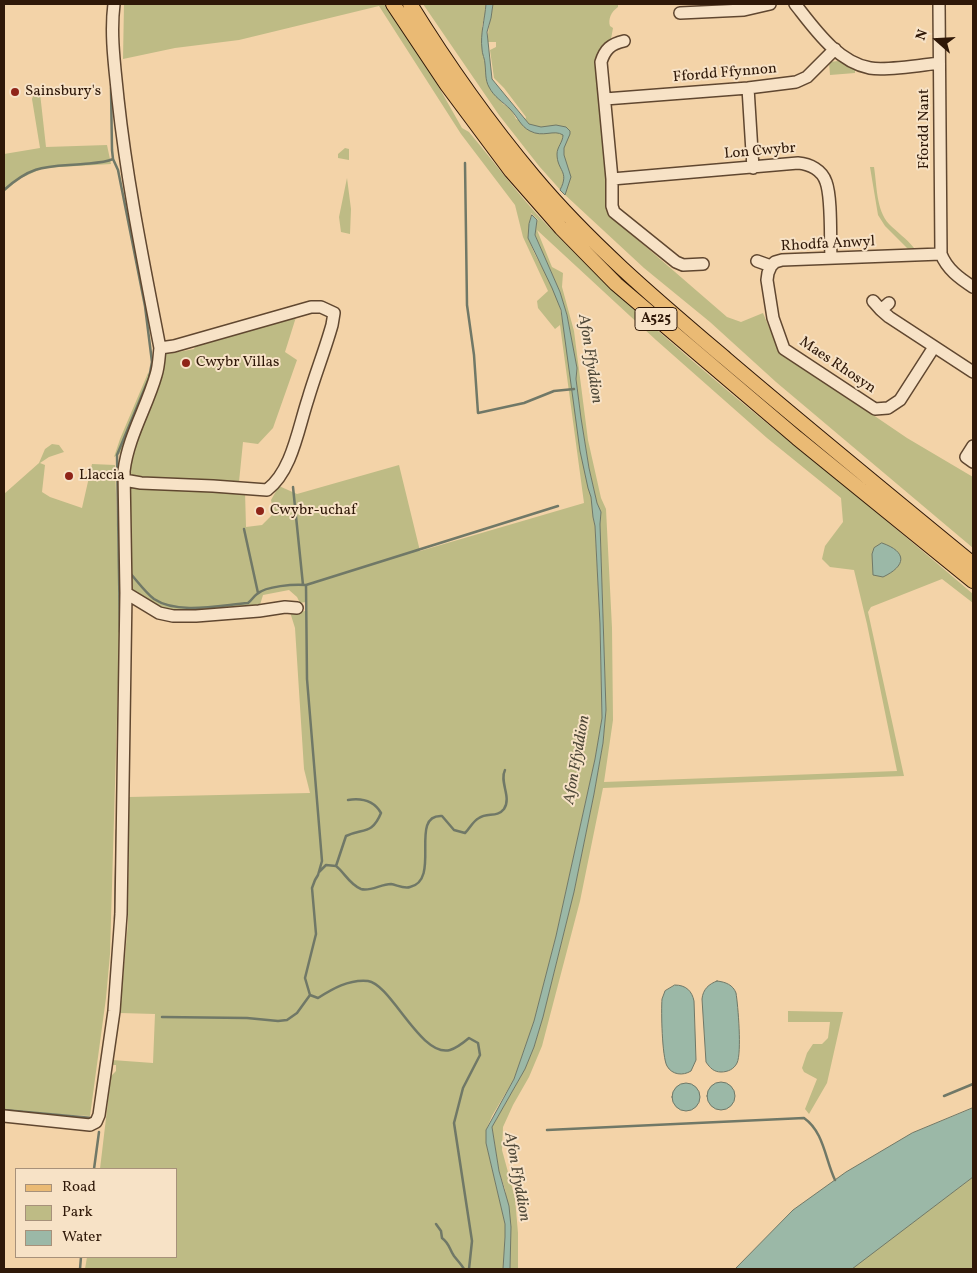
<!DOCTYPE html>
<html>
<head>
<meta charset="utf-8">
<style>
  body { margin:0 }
  #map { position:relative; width:977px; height:1273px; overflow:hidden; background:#f3d3a8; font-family:Vollkorn,serif }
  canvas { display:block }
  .frame { position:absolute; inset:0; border:5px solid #2f1808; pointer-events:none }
  .legend { position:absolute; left:15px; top:1168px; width:162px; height:90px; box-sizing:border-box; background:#f7e2c6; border:1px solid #a7917a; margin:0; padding:6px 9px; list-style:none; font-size:15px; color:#2f1808 }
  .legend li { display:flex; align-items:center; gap:10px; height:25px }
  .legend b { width:25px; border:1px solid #a7917a }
  .north { position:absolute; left:912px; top:15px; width:50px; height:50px; -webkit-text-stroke:4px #f7e2c6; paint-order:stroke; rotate:289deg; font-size:14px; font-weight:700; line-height:20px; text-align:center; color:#2f1808 }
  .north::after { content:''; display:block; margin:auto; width:18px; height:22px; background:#2f1808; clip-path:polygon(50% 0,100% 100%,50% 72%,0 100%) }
</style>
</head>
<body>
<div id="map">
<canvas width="977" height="1273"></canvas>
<div class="frame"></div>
<ul class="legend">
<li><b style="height:6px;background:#eaba74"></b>Road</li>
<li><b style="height:14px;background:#bebb85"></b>Park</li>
<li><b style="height:14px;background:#9bb8a7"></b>Water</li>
</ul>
<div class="north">N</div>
</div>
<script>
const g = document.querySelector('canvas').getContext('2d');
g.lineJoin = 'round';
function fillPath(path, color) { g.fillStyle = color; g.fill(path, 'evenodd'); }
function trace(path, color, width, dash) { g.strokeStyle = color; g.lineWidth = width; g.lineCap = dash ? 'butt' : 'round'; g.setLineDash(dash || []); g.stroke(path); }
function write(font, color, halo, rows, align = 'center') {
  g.font = font + ' Vollkorn,serif'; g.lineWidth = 4; g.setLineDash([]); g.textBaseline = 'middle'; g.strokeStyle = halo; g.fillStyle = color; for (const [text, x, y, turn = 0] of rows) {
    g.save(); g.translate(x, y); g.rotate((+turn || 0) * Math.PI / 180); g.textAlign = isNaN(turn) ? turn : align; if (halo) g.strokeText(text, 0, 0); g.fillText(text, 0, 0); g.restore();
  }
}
const green = new Path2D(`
  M 124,4 L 385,4 L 437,84 L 462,128 L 469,132 C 495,163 519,196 547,225 C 640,322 745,405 849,490 C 891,524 932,559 973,594 L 973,603 L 942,579 L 871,607 L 868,612 L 904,776 L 603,788 L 580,901 L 542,1046 L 529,1077 L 513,1105 L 503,1127 L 502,1150 L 515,1198 L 518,1233 L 518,1269 L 510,1269 L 511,1227 L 505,1189 L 499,1171 L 492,1127 L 525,1069 L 534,1047 L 543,1017 L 574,892 L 594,794 L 603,743 L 606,710 L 600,524 L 601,512 L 597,503 L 589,468 L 581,418 L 576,379 L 577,368 L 567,315 L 560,292 L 535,235 L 537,220 L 539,221 L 531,213 C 532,221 526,230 529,239 C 536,263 555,283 560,308 C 573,371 574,434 591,496 C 593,506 592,516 595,526 L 600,624 L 602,718 L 595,759 L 556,936 L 534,1021 L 514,1079 L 492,1116 L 486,1130 L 486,1143 L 505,1224 L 505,1237 L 503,1269 L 85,1269 L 87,1257 L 176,1257 L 176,1169 L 100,1169 L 111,1076 L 116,1071 L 116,1065 L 112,1065 L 112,1060 L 153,1063 L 155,1014 L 120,1013 L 128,922 L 129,797 L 310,793 L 304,769 L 295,628 L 290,612 L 307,611 L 306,602 L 300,603 L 297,597 L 289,590 L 263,595 L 259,608 L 173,613 L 131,593 L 128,486 L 245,491 L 246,527 L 262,525 L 274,513 L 271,500 L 279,486 L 297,494 L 399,465 L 420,551 L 584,503 L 560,325 L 555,329 L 538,308 L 537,301 L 548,291 L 523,237 L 515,205 L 461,134 L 379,6 L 239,40 L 175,48 L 123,59 ZM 537,230 L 656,340 L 767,438 L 841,498 L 843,522 L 825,546 L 822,559 L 830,567 L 854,570 L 867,624 L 897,771 L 604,782 L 613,720 L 612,628 L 606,509 L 601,498 L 588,440 L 574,331 L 562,287 L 563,273 L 552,267 Z
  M 423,4 L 486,4 L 485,15 L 482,26 L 482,49 L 485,63 L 486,75 L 503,104 L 511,109 L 516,119 L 529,124 L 525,120 L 526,117 L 504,88 L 494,78 L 490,50 L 496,47 L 496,42 L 488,42 C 487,29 492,17 493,4 L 618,4 L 618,7 C 611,12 608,19 610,26 L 613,28 L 611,39 L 600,52 L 597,69 L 608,214 L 727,317 L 741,322 L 763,313 L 779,351 L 907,438 L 973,477 L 973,548 L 776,382 L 710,322 L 644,268 L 563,193 L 539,166 L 499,115 Z
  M 838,61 L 855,67 L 855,73 L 830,75 L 829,62 Z
  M 34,93 L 40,93 L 46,147 L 107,145 L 111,164 L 43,168 L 19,179 L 4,192 L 4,154 L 40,148 L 32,99 Z
  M 345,148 L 349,149 L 349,160 L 338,158 L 338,154 Z
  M 870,167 L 874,167 C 877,185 876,210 889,224 C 897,232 907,239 914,248 L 908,249 L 885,226 L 878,215 Z
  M 347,178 L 351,209 L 350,234 L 341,232 L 339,217 Z
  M 297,314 L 285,352 L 297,360 L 273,428 L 258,444 L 243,442 L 239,482 L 128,477 L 129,461 L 162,355 L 194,349 L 196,344 Z
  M 148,373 L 151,376 L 127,439 L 121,453 L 114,457 L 120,439 Z
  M 52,444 L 59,445 L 64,452 L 49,457 L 40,463 L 45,465 L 42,492 L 50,497 L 82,508 L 92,464 L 115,465 L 120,614 L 110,954 L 106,998 L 90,1116 L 4,1111 L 4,494 L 39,463 L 45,449 Z
  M 788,1011 L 843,1012 L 827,1083 L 809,1114 L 805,1109 L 817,1079 L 804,1072 L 802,1068 L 807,1053 L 813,1044 L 822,1044 L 828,1038 L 830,1022 L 788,1022 Z
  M 973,1177 L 973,1269 L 852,1269 L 855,1266 Z`);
const water = new Path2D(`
  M 486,4 L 493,4 L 491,18 L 487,32 L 492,79 L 529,124 L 541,127 L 556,125 L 566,127 L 570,131 L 570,134 L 564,148 L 564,155 L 571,177 L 565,195 L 560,190 C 570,171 557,171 557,154 C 557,147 563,142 563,135 C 554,129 543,138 530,131 C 520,126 518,117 510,109 C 503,102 494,97 489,87 C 485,80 486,72 485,64 C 485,59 482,54 482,49 C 480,34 485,19 486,4 Z
  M 532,215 L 537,220 L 535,235 L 560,292 L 567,315 L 577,368 L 576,379 L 581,418 L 589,468 L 597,503 L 601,512 L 600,524 L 606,710 L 603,743 L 594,794 L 574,892 L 543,1017 L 534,1047 L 525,1069 L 492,1127 L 499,1171 L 509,1206 L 511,1227 L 510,1269 L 503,1269 L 505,1237 L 505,1224 L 486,1143 L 486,1130 L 514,1079 L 534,1021 L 556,936 L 595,759 L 602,718 L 600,624 L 595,526 L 593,517 L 591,497 L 588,488 L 580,451 L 561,310 L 552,288 L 528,238 L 529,224 Z
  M 882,543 C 908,552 906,566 883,577 L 873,575 L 872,554 L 874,548 Z
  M 717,981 C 726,982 733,985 736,993 C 738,1005 742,1053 737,1063 C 734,1069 728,1072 721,1072 C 714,1072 710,1068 706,1062 L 702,999 C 703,989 709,984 717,981 Z
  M 675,985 C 686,985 692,991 694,1001 L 696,1060 L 691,1071 C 683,1076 672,1075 667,1066 C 662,1057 661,1011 662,999 L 665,991 Z
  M707 1096a14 14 0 1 1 28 0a14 14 0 1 1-28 0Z
  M672 1097a14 14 0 1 1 28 0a14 14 0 1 1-28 0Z
  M 973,1108 L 973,1177 L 852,1269 L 735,1269 L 793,1210 L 846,1172 L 912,1133 Z`);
const stream = new Path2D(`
  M 111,88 L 112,150 L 113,159
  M 465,163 L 467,305 L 474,355 L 478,413 L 524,403 L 554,391 L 574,389
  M 4,190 C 33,164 46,167 83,164 C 93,163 104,163 113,159 L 118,170 L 145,306 L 152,362 L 149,378 L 117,455 L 120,632
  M 293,487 L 303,585
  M 244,529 L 258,593
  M 130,573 C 138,582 145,592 154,599 C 178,615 221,605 248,603 C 252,600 253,597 257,594 C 266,586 294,584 306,585 L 558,506
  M 306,585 L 307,679 L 322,861 L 318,875 L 315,880 L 312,888 L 316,934 L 305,978 L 310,995 L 318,998 C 332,989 349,979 368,981 C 391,984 421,1058 450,1050 C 457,1048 463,1043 469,1038 L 478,1043 L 480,1055 L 463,1088 L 454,1123 L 472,1241 L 469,1269
  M 336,866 C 344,872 350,885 361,889 C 370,892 381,884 391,884 C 397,885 404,889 410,887 C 442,880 408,814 442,816 L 454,830 L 465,833 C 470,828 473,821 479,818 C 487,812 497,818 504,809 C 512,797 499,782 505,770
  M 319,872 L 326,865 L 336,866 L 346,836 C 363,828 372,835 381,813 C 374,801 361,798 348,800
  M 115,919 L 117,830
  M 162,1017 L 247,1018 L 278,1021 L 287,1020 L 297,1013 L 310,995
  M 944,1096 L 973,1084
  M 4,1110 L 92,1118
  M 547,1130 L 804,1118 C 824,1132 825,1159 835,1180
  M 94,1169 L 99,1132
  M 436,1224 L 441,1231 L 442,1238 C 450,1244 449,1249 454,1256 C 457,1260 461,1264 464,1269
  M 80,1269 L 81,1257`);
const minor = new Path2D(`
  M 795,4 C 814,28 837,62 870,68 C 887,71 921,65 939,63
  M 939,4 L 941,254 C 947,269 959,278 973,287
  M 680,13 L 744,10 L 770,4
  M 624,41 C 611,44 605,49 601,62 L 612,179 L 612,206 L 614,212 L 676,262 L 683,265 L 703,264
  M 748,88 L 753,168
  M 605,99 L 748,88 L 796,82 L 807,77 L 835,49
  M 612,179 L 798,163 C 810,164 822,170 826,182 C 832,198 830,239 831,258
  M 757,261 L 771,266
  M 873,301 L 881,310
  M 889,303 L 881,310 L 889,317 L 973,372
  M 934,347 L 900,400 L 888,408 L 875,409 L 784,349 L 773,318 L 767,280 L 768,273 L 771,266 L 775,262 L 782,260 L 941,254
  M 973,446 L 966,457 L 973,462
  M 124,480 L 141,483 L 213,486 L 267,490 C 292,471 298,429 308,399 C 315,375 325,350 332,325 L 334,313 L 321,307 L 311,307 L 174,346 L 160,348
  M 126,593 L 159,613 L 173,616 L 196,616 L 259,611 L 285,607 L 297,608
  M 4,1116 L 90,1125 L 96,1122 L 99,1115 L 114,1011 L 121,914 L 126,593 L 124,471 C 128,437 147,407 156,375 C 159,366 159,356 160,348 C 144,265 127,183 118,99 C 115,68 110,35 114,4`);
const major = new Path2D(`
  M 393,4 L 447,85 L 511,171 L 561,228 L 616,284 L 797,438 L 973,581
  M 410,4 C 447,64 488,122 534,177 C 591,245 659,302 726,359 C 807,428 890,496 973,564`);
const markers = [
  [15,92,5,"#8f2418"],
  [186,363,5,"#8f2418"],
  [69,476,5,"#8f2418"],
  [260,511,5,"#8f2418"]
];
const shields = [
  [656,319,42]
];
const shieldNames = [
  ["A525",656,319]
];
const streetNames = [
  ["Ffordd Ffynnon",725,74,-5],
  ["Ffordd Nant",925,129,-90],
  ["Lon Cwybr",760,152,-5],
  ["Rhodfa Anwyl",828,245,-3],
  ["Maes Rhosyn",837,366,34]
];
const poiNames = [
  ["Sainsbury's",25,92],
  ["Cwybr Villas",196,363],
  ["Llaccia",79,476],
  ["Cwybr-uchaf",270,511]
];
const waterNames = [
  ["Afon Ffyddion",589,359,81],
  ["Afon Ffyddion",578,760,-80],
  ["Afon Ffyddion",516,1177,80]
];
fillPath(green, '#bebb85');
fillPath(water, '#9bb8a7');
trace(water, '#707867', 1);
trace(stream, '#707867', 2.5);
trace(minor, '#604730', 14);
trace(major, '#2f1808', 16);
trace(minor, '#f7e2c6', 11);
trace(major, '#eaba74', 14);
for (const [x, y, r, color] of markers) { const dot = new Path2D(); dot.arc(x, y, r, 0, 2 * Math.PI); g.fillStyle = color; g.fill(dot); trace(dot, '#f7e2c6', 2); }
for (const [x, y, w] of shields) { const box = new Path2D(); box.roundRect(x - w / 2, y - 11.5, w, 23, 4); g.fillStyle = '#f7e2c6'; g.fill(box); trace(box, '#2f1808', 1); }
write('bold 14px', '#2f1808', null, shieldNames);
write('15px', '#2f1808', '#f7e2c6', streetNames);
write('15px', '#2f1808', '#f7e2c6', poiNames, 'left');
write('italic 16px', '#4f4838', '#f7e2c6', waterNames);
</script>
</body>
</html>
